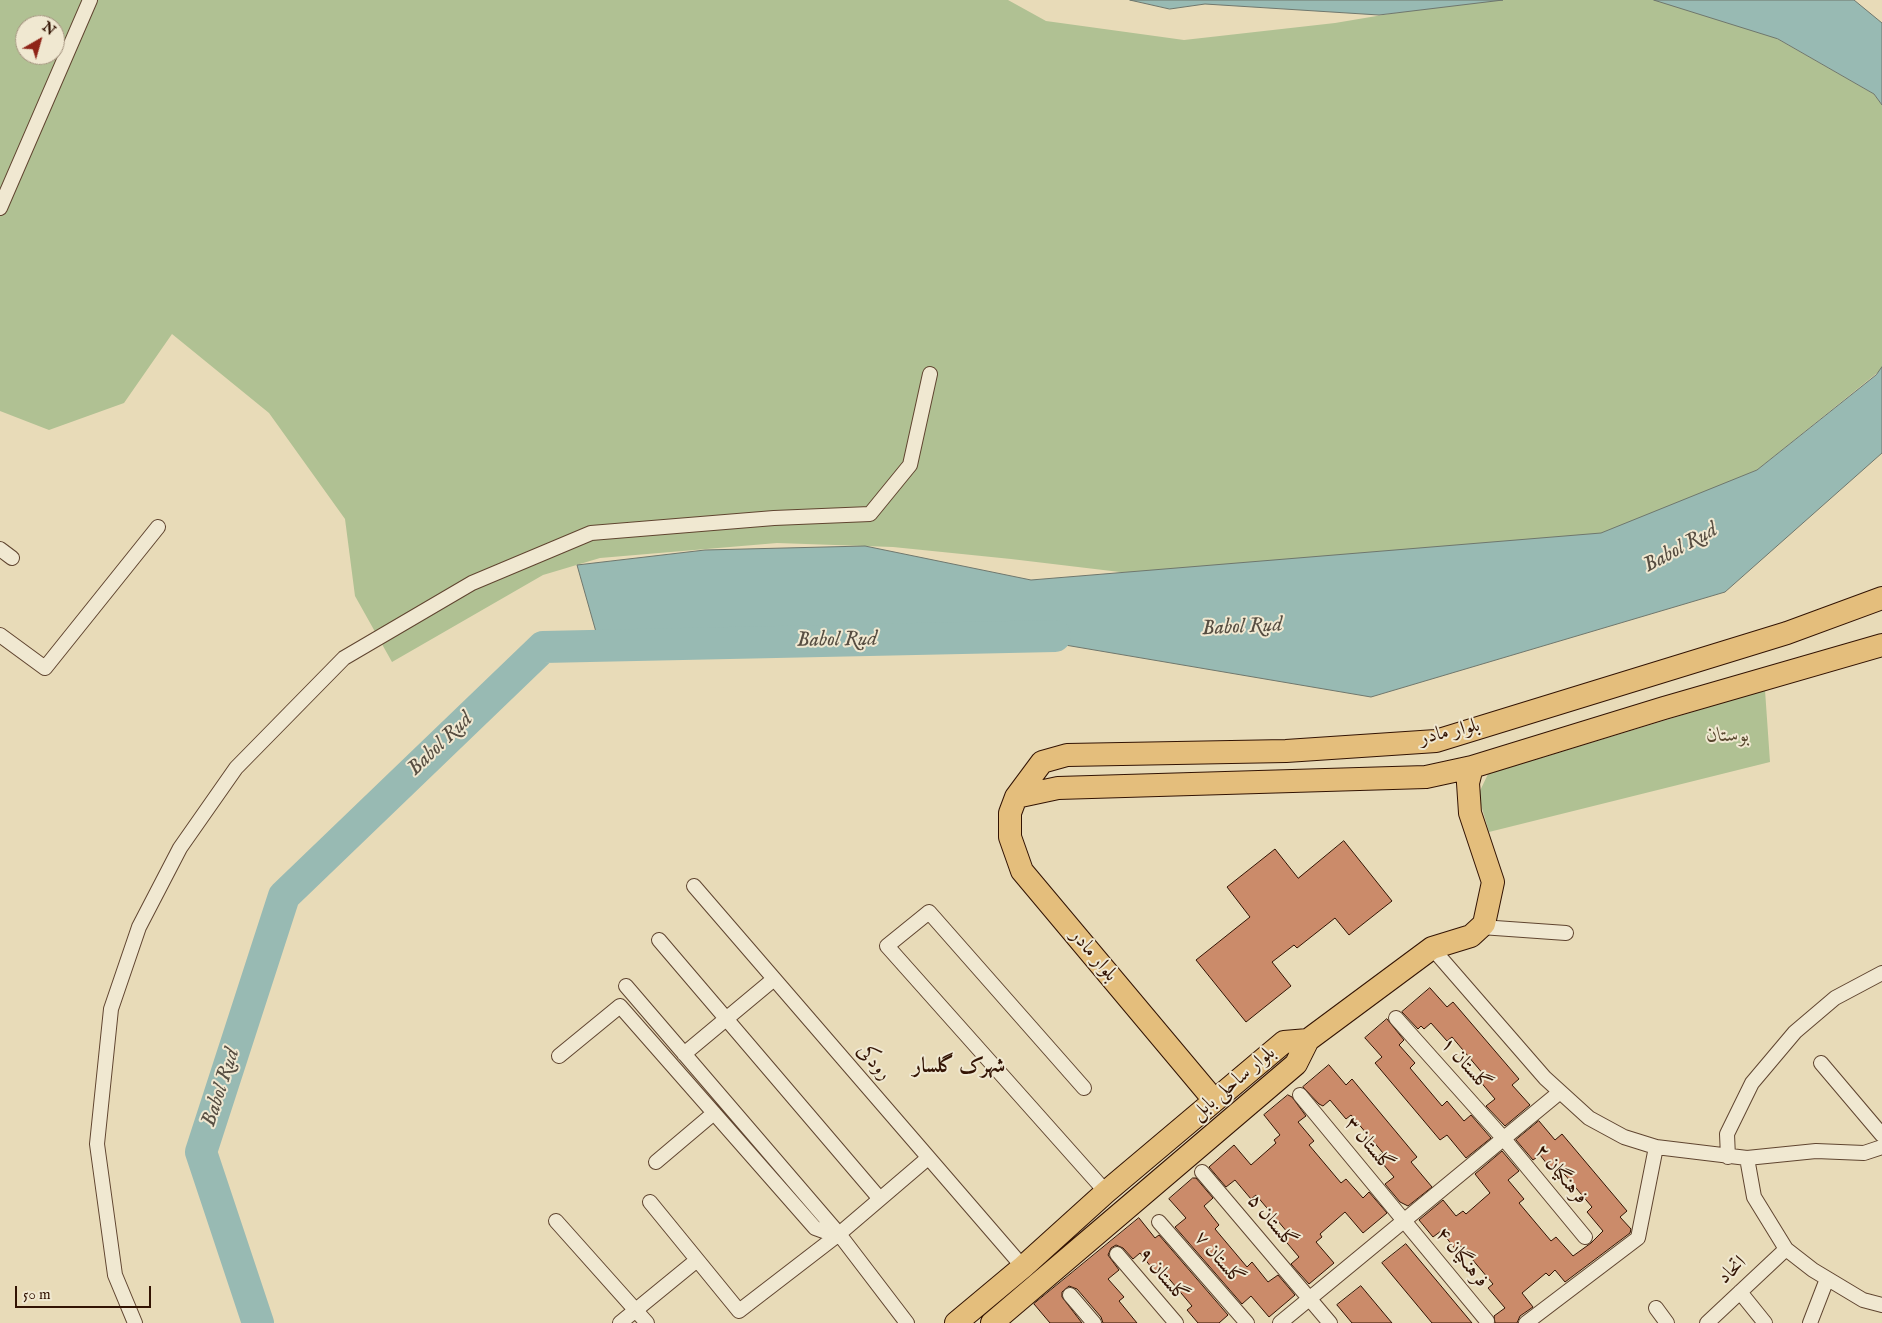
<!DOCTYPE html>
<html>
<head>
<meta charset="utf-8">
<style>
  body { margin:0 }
  #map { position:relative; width:1882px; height:1323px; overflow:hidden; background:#e8dbb8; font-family:"IM FELL English",serif }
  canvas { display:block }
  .north { position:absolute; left:15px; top:15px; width:50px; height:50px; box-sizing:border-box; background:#f0e8d1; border:1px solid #a4937f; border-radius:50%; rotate:38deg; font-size:14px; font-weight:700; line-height:20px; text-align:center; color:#321303 }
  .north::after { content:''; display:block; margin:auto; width:18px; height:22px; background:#8f2418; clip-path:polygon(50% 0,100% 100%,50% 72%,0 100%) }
  .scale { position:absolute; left:15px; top:1286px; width:136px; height:22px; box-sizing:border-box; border:2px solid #321303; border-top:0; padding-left:6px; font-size:15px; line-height:18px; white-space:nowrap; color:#321303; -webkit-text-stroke:4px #f0e8d1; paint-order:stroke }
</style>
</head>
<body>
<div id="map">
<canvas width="1882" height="1323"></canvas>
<div class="north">N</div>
<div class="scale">50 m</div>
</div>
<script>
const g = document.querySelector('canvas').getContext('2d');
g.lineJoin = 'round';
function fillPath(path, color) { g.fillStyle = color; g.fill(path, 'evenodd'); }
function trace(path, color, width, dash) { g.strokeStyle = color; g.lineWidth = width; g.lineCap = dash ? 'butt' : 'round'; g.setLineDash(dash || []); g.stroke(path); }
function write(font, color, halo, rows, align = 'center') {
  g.font = font + ' "IM FELL English",Amiri,serif'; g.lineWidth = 4; g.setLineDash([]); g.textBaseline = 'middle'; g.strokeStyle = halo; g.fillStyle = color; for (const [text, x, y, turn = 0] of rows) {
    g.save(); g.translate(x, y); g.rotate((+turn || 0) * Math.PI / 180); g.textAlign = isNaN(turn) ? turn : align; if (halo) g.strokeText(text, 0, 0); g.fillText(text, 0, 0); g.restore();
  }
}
const green = new Path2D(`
  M 0,0 L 1008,0 L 1046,21 L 1184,40 L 1335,23 L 1472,0 L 1679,0 L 1762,30 L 1874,94 L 1882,105 L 1882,369 L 1757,470 L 1651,516 L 1502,568 L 1187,580 L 1011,559 L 893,547 L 777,543 L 600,558 L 543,575 L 392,662 L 355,596 L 345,519 L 269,413 L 172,334 L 124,403 L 49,430 L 0,411 ZM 25,25 L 55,25 L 55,55 L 25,55 Z
  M 1765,690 L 1770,762 L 1489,832 L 1478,795 L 1488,774 Z`);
const water = new Path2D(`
  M 1130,0 L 1503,0 L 1379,15 L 1205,4 L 1170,9 Z
  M 1654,0 L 1854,0 L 1882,23 L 1882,105 L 1874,94 L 1778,39 Z
  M 1882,367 L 1882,453 L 1725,592 L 1371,697 L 1018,637 L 600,646 L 577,565 L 705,550 L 865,546 L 1031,580 L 1601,533 L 1757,470 L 1876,375 Z`);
const river = new Path2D(`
  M 258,1323 L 201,1152 L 284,896 L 543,647 L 1055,636`);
const building = new Path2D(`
  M 1344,841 L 1392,901 L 1349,935 L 1335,918 L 1297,948 L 1294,945 L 1272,962 L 1291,986 L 1246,1022 L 1196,960 L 1250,917 L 1227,887 L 1275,849 L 1298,878 Z
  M 1430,988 L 1447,1007 L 1453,1002 L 1519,1079 L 1512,1085 L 1530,1105 L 1505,1126 L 1486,1106 L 1495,1099 L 1479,1080 L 1484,1075 L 1452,1037 L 1447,1041 L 1431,1023 L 1424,1029 L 1421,1026 L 1418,1029 L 1402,1012 Z
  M 1387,1019 L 1404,1040 L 1399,1045 L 1415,1063 L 1410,1068 L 1442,1106 L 1447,1101 L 1464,1121 L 1471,1115 L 1491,1138 L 1466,1158 L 1447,1135 L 1440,1140 L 1375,1063 L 1382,1057 L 1365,1038 Z
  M 1329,1065 L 1346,1085 L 1352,1079 L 1417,1157 L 1411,1162 L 1432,1187 L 1408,1206 L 1400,1202 L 1385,1184 L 1394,1177 L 1377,1157 L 1383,1153 L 1351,1115 L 1346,1119 L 1330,1100 L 1323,1106 L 1319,1104 L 1303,1087 Z
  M 1288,1095 L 1292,1097 L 1306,1116 L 1298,1122 L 1314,1141 L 1309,1145 L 1341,1183 L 1346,1179 L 1363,1198 L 1369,1192 L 1387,1213 L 1363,1233 L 1345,1212 L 1320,1234 L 1322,1237 L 1316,1242 L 1334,1263 L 1309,1284 L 1291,1264 L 1299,1257 L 1282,1237 L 1288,1233 L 1256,1195 L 1251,1199 L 1235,1180 L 1226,1187 L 1209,1167 L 1234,1145 L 1251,1165 L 1276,1143 L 1274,1140 L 1280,1135 L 1264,1115 Z
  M 1539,1121 L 1555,1140 L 1562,1134 L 1627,1211 L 1620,1217 L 1631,1229 L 1630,1233 L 1565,1282 L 1555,1270 L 1549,1276 L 1546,1273 L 1522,1293 L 1533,1307 L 1520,1316 L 1517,1323 L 1495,1323 L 1494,1316 L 1505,1308 L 1488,1288 L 1493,1284 L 1461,1246 L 1456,1250 L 1441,1231 L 1433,1237 L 1419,1220 L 1443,1200 L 1456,1216 L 1463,1211 L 1466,1214 L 1490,1193 L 1475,1174 L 1502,1151 L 1519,1171 L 1508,1180 L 1524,1199 L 1519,1203 L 1551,1241 L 1556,1237 L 1573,1256 L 1591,1243 L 1603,1231 L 1587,1212 L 1592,1207 L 1560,1169 L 1555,1174 L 1540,1155 L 1533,1160 L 1516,1140 Z
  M 1193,1178 L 1196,1178 L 1213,1198 L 1204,1206 L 1219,1225 L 1215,1229 L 1247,1267 L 1252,1262 L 1268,1282 L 1278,1275 L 1295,1295 L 1269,1317 L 1251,1296 L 1242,1304 L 1175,1227 L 1186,1218 L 1169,1199 Z
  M 1139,1218 L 1155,1238 L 1159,1235 L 1228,1315 L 1219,1323 L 1198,1323 L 1187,1310 L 1192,1306 L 1160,1268 L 1155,1272 L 1140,1253 L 1133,1259 L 1123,1248 L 1116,1245 L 1111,1248 L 1108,1255 L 1119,1270 L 1108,1279 L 1124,1297 L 1119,1301 L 1137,1323 L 1103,1323 L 1101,1317 L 1077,1289 L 1069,1286 L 1062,1292 L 1062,1297 L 1082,1323 L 1050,1323 L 1034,1304 Z
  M 1406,1244 L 1472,1323 L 1432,1323 L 1382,1263 Z
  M 1361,1286 L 1392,1323 L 1352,1323 L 1337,1305 Z`);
const minor = new Path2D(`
  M 0,208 L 90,0
  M 0,549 L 12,558
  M 0,635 L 45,668 L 158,527
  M 694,886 L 1023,1267
  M 1481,927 L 1566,933
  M 659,940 L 880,1199
  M 1432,948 L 1545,1078 L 1589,1118 L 1624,1137 L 1656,1147 L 1747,1158 L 1816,1151 L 1864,1153 L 1882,1147
  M 626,986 L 839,1234 L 907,1323
  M 1396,1018 L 1504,1139 L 1585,1237
  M 684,1054 L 774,979
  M 559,1056 L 620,1006 L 815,1228 L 826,1232 L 839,1234
  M 1821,1063 L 1882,1135
  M 1084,1088 L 929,912 L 887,946 L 1106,1192
  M 1300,1095 L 1487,1321
  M 1728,1157 L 1727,1134 L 1752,1083 L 1795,1032 L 1835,998 L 1882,973
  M 1747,1158 L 1754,1197 L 1786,1249 L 1813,1270 L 1863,1300 L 1882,1305
  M 656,1162 L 714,1113
  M 1202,1172 L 1330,1323
  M 650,1202 L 739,1311 L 839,1234 L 928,1158
  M 556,1221 L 647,1323
  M 1159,1222 L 1247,1323
  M 1117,1254 L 1176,1323
  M 1740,1292 L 1765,1323
  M 1070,1295 L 1094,1323
  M 1656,1308 L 1667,1323
  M 135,1323 L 115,1275 L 97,1144 L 111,1009 L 139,927 L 180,848 L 236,768 L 344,658 L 472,583 L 591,533 L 774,518 L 870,514 L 910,465 L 930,374
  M 620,1323 L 697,1260
  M 1280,1323 L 1560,1092
  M 1526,1323 L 1638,1238 L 1656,1147
  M 1707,1323 L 1786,1249
  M 1810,1323 L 1827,1279`);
const primary = new Path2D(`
  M 1016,797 L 1058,788 L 1426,777 L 1472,767 L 1664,708 L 1882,645
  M 1214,1100 L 1022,871 L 1010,837 L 1010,813 L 1016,797 L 1042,762 L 1067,755 L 1286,751 L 1436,741 L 1787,633 L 1882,598
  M 956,1323 L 1023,1267 L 1106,1192 L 1284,1042 L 1308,1040
  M 992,1323 L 1296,1064 L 1308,1040 L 1432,948 L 1471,936 L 1484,924 L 1493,882 L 1470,813 L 1468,783 L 1472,767`);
const streetNames = [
  ["بلوار مادر",1450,733,-13],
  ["بلوار مادر",1093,956,50],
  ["رودکی",873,1063,49],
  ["گلستان ۱",1465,1065,48],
  ["بلوار ساحلی بابل",1234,1084,-40],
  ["گلستان ۳",1368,1145,50],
  ["فرهنگیان ۲",1560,1175,50],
  ["گلستان ۵",1271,1222,50],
  ["فرهنگیان ۴",1461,1258,51],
  ["گلستان ۷",1218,1259,49],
  ["اتحاد",1733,1271,-43],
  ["گلستان ۹",1162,1276,49]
];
const parkNames = [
  ["بوستان",1728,737]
];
const waterNames = [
  ["Babol Rud",1681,549,-29],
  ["Babol Rud",1242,628,-3],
  ["Babol Rud",837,641,-1],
  ["Babol Rud",441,745,-44],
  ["Babol Rud",222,1088,-72]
];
const neighbourhoodNames = [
  ["شهرک گلسار",959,1068]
];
fillPath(green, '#b0c193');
fillPath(water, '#98bab3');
trace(water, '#6f776d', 1);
trace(river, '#98bab3', 32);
fillPath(building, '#cb8b6a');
trace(building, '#321303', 1);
trace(minor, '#604530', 16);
trace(primary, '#321303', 24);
trace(minor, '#f0e8d1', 14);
trace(primary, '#e4be7c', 22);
write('20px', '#321303', '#f0e8d1', streetNames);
write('italic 20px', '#58472e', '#f0e8d1', parkNames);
write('italic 21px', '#564d41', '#f0e8d1', waterNames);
write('bold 21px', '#321303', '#f0e8d1', neighbourhoodNames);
</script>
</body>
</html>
